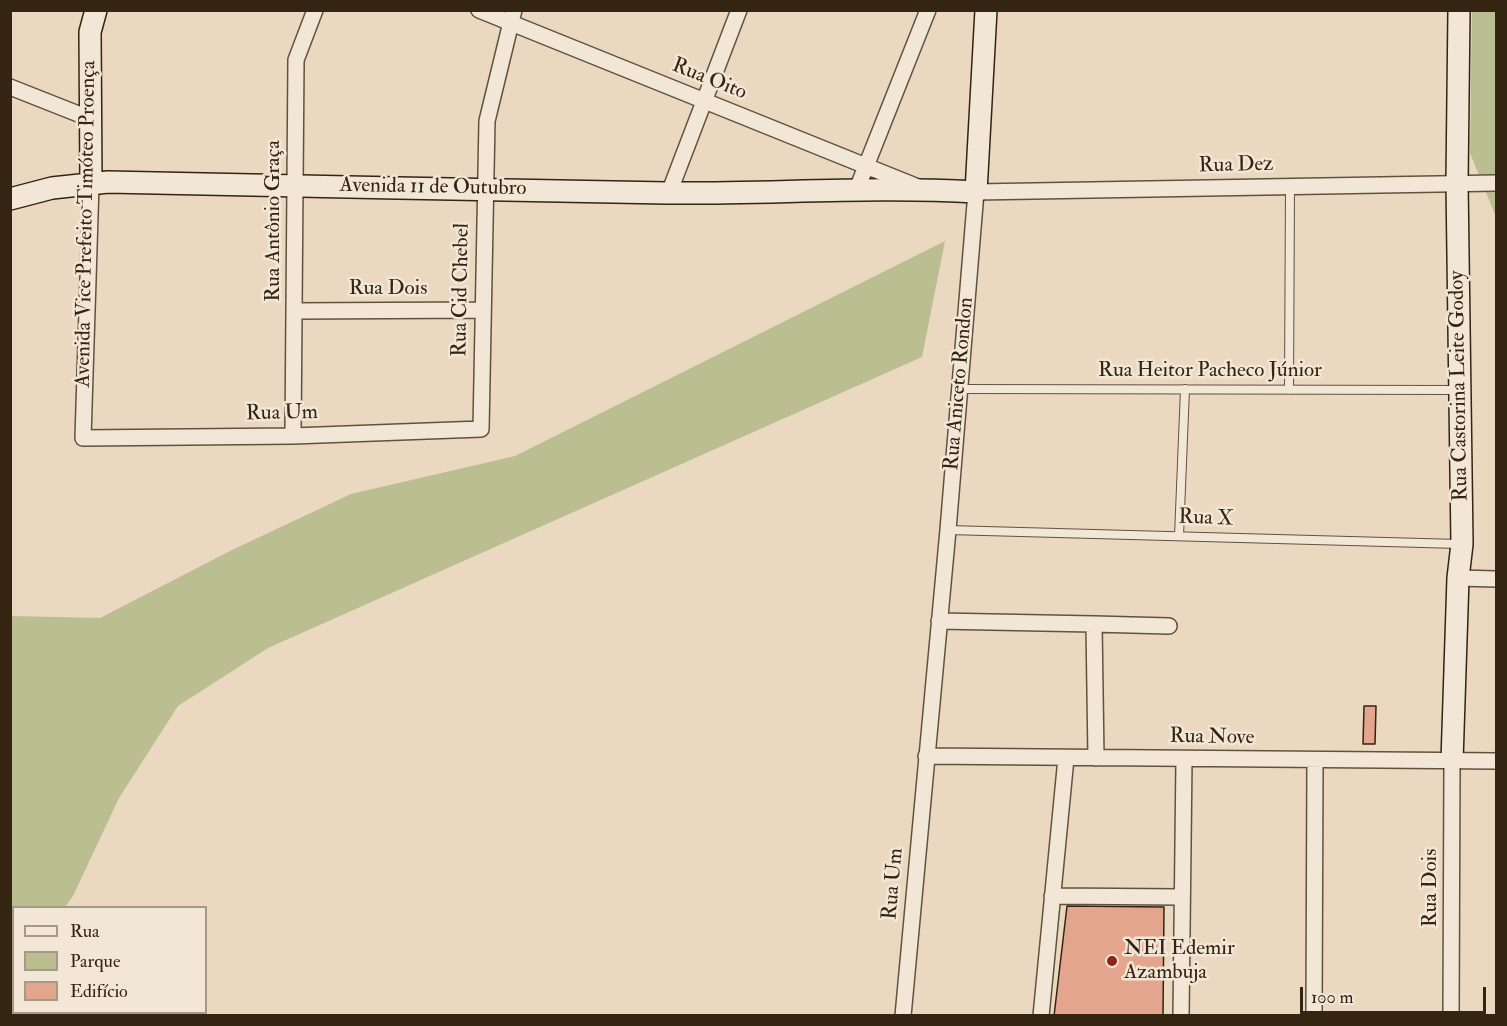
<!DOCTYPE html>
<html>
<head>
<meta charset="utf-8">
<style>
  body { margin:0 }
  #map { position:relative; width:1507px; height:1026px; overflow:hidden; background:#ebd8c0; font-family:"IM FELL Double Pica",serif }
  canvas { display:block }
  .frame { position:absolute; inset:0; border:12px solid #332511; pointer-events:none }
  .legend { position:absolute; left:12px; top:906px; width:195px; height:108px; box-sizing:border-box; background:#f2e6d6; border:2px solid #a69987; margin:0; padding:8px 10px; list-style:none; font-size:18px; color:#332511 }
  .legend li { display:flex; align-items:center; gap:12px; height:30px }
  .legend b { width:30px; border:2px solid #a69987 }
  .scale { position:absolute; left:1300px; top:987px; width:186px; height:27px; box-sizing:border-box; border:3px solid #332511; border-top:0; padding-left:8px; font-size:18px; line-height:21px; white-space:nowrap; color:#332511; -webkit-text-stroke:4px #f2e6d6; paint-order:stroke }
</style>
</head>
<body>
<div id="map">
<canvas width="1507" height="1026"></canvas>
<div class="frame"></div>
<ul class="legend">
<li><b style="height:8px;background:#f2e6d6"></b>Rua</li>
<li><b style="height:16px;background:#babe90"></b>Parque</li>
<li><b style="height:16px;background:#e3a58e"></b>Edifício</li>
</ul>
<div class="scale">100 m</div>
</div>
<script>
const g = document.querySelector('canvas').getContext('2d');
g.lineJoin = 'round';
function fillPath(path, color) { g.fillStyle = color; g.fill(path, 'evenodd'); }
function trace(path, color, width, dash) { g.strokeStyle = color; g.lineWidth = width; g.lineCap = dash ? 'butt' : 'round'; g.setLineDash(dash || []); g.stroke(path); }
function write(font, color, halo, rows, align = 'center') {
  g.font = font + ' "IM FELL Double Pica",serif'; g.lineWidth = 5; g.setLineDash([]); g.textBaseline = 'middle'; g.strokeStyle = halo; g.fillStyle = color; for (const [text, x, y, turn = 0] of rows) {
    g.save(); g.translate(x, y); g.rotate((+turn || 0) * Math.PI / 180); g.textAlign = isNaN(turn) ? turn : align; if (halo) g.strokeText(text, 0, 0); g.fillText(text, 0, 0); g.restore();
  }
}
const green = new Path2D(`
  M 1472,11 L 1496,11 L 1496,217 L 1470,153 Z
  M 945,241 L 922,357 L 268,648 L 178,706 L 119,798 L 73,896 L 65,907 L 14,908 L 14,976 L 11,978 L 11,616 L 100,618 L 232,550 L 351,494 L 515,456 Z`);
const building = new Path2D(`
  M 1364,706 L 1376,706 L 1375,744 L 1363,744 Z
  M 1067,906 L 1164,907 L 1163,1016 L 1054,1016 Z`);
const lane = new Path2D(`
  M 960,389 L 1459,390
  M 1289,390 L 1290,185
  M 948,530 L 1459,544
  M 1179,536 L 1185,389`);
const street = new Path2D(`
  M 479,10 L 918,187
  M 10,87 L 91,119
  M 91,184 L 83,438 L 293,436 L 481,429 L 487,121 L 514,10
  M 857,189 L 928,10
  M 669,193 L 739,10
  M 294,311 L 483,310
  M 293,436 L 296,60 L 315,10
  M 1458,578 L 1496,579
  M 939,621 L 1094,624 L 1096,758
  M 1094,624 L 1169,626
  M 926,756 L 1496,761
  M 1052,896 L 1181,897
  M 903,1016 L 948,530 L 976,192 L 1496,183
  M 1041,1016 L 1066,758
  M 1181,1016 L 1184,759
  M 1314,1016 L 1315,760
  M 1451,1016 L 1452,761`);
const secondary = new Path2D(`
  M 91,184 L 90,32 L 96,10
  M 10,199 L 52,188 L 108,182 C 294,185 481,191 667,193 C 770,194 873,186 976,192 L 986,10
  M 1452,761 L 1458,578 L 1462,544 L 1457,182 L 1459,10`);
const markers = [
  [1112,961,6,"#8f2418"]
];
const streetNames = [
  ["Rua Oito",709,80,22],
  ["Rua Dez",1236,166,-1],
  ["Avenida 11 de Outubro",433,188,1],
  ["Rua Antônio Graça",274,221,-90],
  ["Avenida Vice Prefeito Timóteo Proença",87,224,-89],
  ["Rua Dois",388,289],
  ["Rua Cid Chebel",462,290,-89],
  ["Rua Heitor Pacheco Júnior",1210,371],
  ["Rua Aniceto Rondon",960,384,-85],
  ["Rua Castorina Leite Godoy",1460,386,-91],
  ["Rua Um",282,414,-1],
  ["Rua X",1206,519,2],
  ["Rua Nove",1212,738,1],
  ["Rua Um",894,884,-85],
  ["Rua Dois",1431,888,-90]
];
const poiNames = [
  ["NEI Edemir",1124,949],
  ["Azambuja",1124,973]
];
fillPath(green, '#babe90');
fillPath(building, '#e3a58e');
trace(building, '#332511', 1.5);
trace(lane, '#61523d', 10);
trace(street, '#61523d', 18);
trace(secondary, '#332511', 24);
trace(lane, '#f2e6d6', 8);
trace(street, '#f2e6d6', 15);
trace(secondary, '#f2e6d6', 21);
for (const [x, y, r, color] of markers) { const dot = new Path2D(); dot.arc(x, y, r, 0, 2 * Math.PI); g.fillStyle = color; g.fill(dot); trace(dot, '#f2e6d6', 2); }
write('21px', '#332511', '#f2e6d6', streetNames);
write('21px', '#332511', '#f2e6d6', poiNames, 'left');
</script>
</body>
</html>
